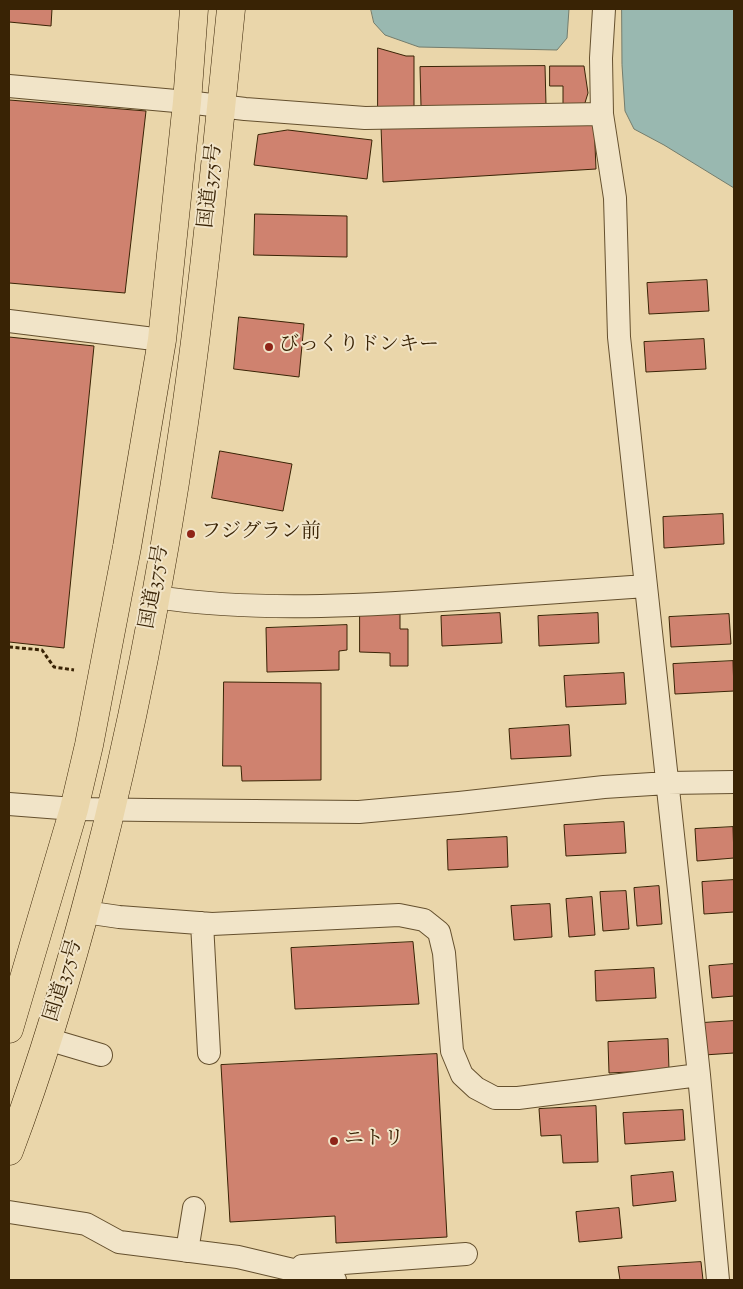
<!DOCTYPE html>
<html>
<head>
<meta charset="utf-8">
<style>
  body { margin:0 }
  #map { position:relative; width:743px; height:1289px; overflow:hidden; background:#ead6aa; font-family:"Sorts Mill Goudy",serif }
  canvas { display:block }
  .frame { position:absolute; inset:0; border:10px solid #392305; pointer-events:none }
</style>
</head>
<body>
<div id="map">
<canvas width="743" height="1289"></canvas>
<div class="frame"></div>
</div>
<script>
const g = document.querySelector('canvas').getContext('2d');
g.lineJoin = 'round';
function fillPath(path, color) { g.fillStyle = color; g.fill(path, 'evenodd'); }
function trace(path, color, width, dash) { g.strokeStyle = color; g.lineWidth = width; g.lineCap = dash ? 'butt' : 'round'; g.setLineDash(dash || []); g.stroke(path); }
function write(font, color, halo, rows, align = 'center') {
  g.font = font + ' "Sorts Mill Goudy","Noto Serif JP",serif'; g.lineWidth = 4; g.setLineDash([]); g.textBaseline = 'middle'; g.strokeStyle = halo; g.fillStyle = color; for (const [text, x, y, turn = 0] of rows) {
    g.save(); g.translate(x, y); g.rotate((+turn || 0) * Math.PI / 180); g.textAlign = isNaN(turn) ? turn : align; if (halo) g.strokeText(text, 0, 0); g.fillText(text, 0, 0); g.restore();
  }
}
const water = new Path2D(`
  M 371,9 L 569,9 L 567,38 L 557,50 L 419,47 L 385,35 L 374,23 Z
  M 622,9 L 734,9 L 734,188 L 664,145 L 634,129 L 625,111 L 622,65 Z`);
const building = new Path2D(`
  M 9,9 L 52,9 L 51,26 L 9,22 Z
  M 378,48 L 406,56 L 414,56 L 414,112 L 378,112 Z
  M 545,66 L 546,105 L 421,106 L 420,67 Z
  M 550,66 L 584,66 L 588,93 L 584,106 L 563,106 L 563,86 L 550,86 Z
  M 9,100 L 146,111 L 125,293 L 9,283 Z
  M 594,121 L 596,169 L 383,182 L 381,126 Z
  M 288,130 L 372,140 L 367,179 L 254,165 L 258,135 Z
  M 255,214 L 347,216 L 347,257 L 254,255 Z
  M 707,280 L 709,311 L 649,314 L 647,283 Z
  M 239,317 L 304,324 L 299,377 L 234,369 Z
  M 9,337 L 94,346 L 64,648 L 9,642 Z
  M 704,339 L 706,369 L 646,372 L 644,342 Z
  M 220,451 L 292,464 L 283,511 L 212,498 Z
  M 723,514 L 724,544 L 664,548 L 663,517 Z
  M 500,613 L 502,643 L 442,646 L 441,616 Z
  M 598,613 L 599,643 L 539,646 L 538,616 Z
  M 360,614 L 400,614 L 400,629 L 408,629 L 408,666 L 390,666 L 390,653 L 360,652 Z
  M 729,614 L 731,644 L 671,647 L 669,617 Z
  M 347,625 L 347,650 L 339,651 L 339,670 L 267,672 L 266,628 Z
  M 733,661 L 734,691 L 675,694 L 673,664 Z
  M 624,673 L 626,704 L 566,707 L 564,676 Z
  M 224,682 L 321,683 L 321,780 L 242,781 L 241,766 L 223,766 Z
  M 569,725 L 571,756 L 511,759 L 509,729 Z
  M 624,822 L 626,853 L 566,856 L 564,825 Z
  M 733,827 L 734,858 L 697,861 L 695,829 Z
  M 507,837 L 508,867 L 448,870 L 447,840 Z
  M 734,880 L 734,912 L 704,914 L 702,882 Z
  M 659,886 L 662,924 L 637,926 L 634,888 Z
  M 626,891 L 629,929 L 603,931 L 600,892 Z
  M 592,897 L 595,935 L 569,937 L 566,899 Z
  M 550,904 L 552,937 L 514,940 L 511,906 Z
  M 413,942 L 419,1004 L 295,1009 L 291,948 Z
  M 734,964 L 734,996 L 712,998 L 709,966 Z
  M 654,968 L 656,998 L 596,1001 L 595,971 Z
  M 734,1021 L 734,1053 L 704,1055 L 702,1023 Z
  M 668,1039 L 669,1070 L 609,1073 L 608,1042 Z
  M 437,1054 L 447,1237 L 336,1243 L 335,1216 L 230,1222 L 221,1065 Z
  M 596,1106 L 598,1162 L 563,1163 L 561,1135 L 541,1136 L 539,1109 Z
  M 683,1110 L 685,1140 L 625,1144 L 623,1113 Z
  M 673,1172 L 676,1201 L 633,1206 L 631,1176 Z
  M 619,1208 L 622,1238 L 579,1242 L 576,1212 Z
  M 701,1262 L 703,1280 L 620,1280 L 618,1267 Z`);
const path = new Path2D(`
  M 9,647 L 42,650 L 54,667 L 74,670`);
const minor = new Path2D(`
  M 604,9 L 601,58 L 602,114 L 615,198 L 619,337 L 699,1075 L 718,1280
  M 9,86 L 187,102 L 245,109 L 365,118 L 602,114
  M 9,321 L 162,340
  M 156,597 C 255,612 358,606 458,599 C 521,595 584,590 646,586
  M 9,804 L 74,809 L 149,810 L 359,812 L 459,803 L 604,787 L 668,783 L 734,782
  M 85,912 L 119,917 L 212,924 L 399,915 L 424,920 L 439,932 L 444,953 L 452,1051 L 462,1075 L 476,1088 L 495,1098 L 518,1098 L 699,1075
  M 202,923 L 209,1053
  M 47,1039 L 101,1055
  M 9,1212 L 86,1224 L 119,1242 L 238,1257 L 335,1280
  M 187,1251 L 194,1208
  M 302,1266 L 466,1254`);
const highway = new Path2D(`
  M 9,1029 L 74,809 L 89,745 L 127,547 L 162,340 L 187,102 L 194,9
  M 9,1151 C 43,1061 70,969 94,877 C 133,728 162,575 184,423 C 204,285 217,147 231,9`);
const markers = [
  [269,347,5,"#8f2418"],
  [191,534,5,"#8f2418"],
  [334,1141,5,"#8f2418"]
];
const streetNames = [
  ["国道375号",212,186,-84],
  ["国道375号",156,587,-80],
  ["国道375号",65,981,-73]
];
const poiNames = [
  ["びっくりドンキー",279,347],
  ["フジグラン前",201,534],
  ["ニトリ",344,1141]
];
fillPath(water, '#99b8b0');
trace(water, '#737c6c', 1);
fillPath(building, '#cf826f');
trace(building, '#392305', 1);
trace(minor, '#65502e', 24);
trace(highway, '#392305', 29);
trace(path, '#392305', 3, [4, 2.5]);
trace(minor, '#f1e4c8', 22);
trace(highway, '#ead6aa', 28);
for (const [x, y, r, color] of markers) { const dot = new Path2D(); dot.arc(x, y, r, 0, 2 * Math.PI); g.fillStyle = color; g.fill(dot); trace(dot, '#f1e4c8', 2); }
write('20px', '#392305', '#f1e4c8', streetNames);
write('20px', '#392305', '#f1e4c8', poiNames, 'left');
</script>
</body>
</html>
